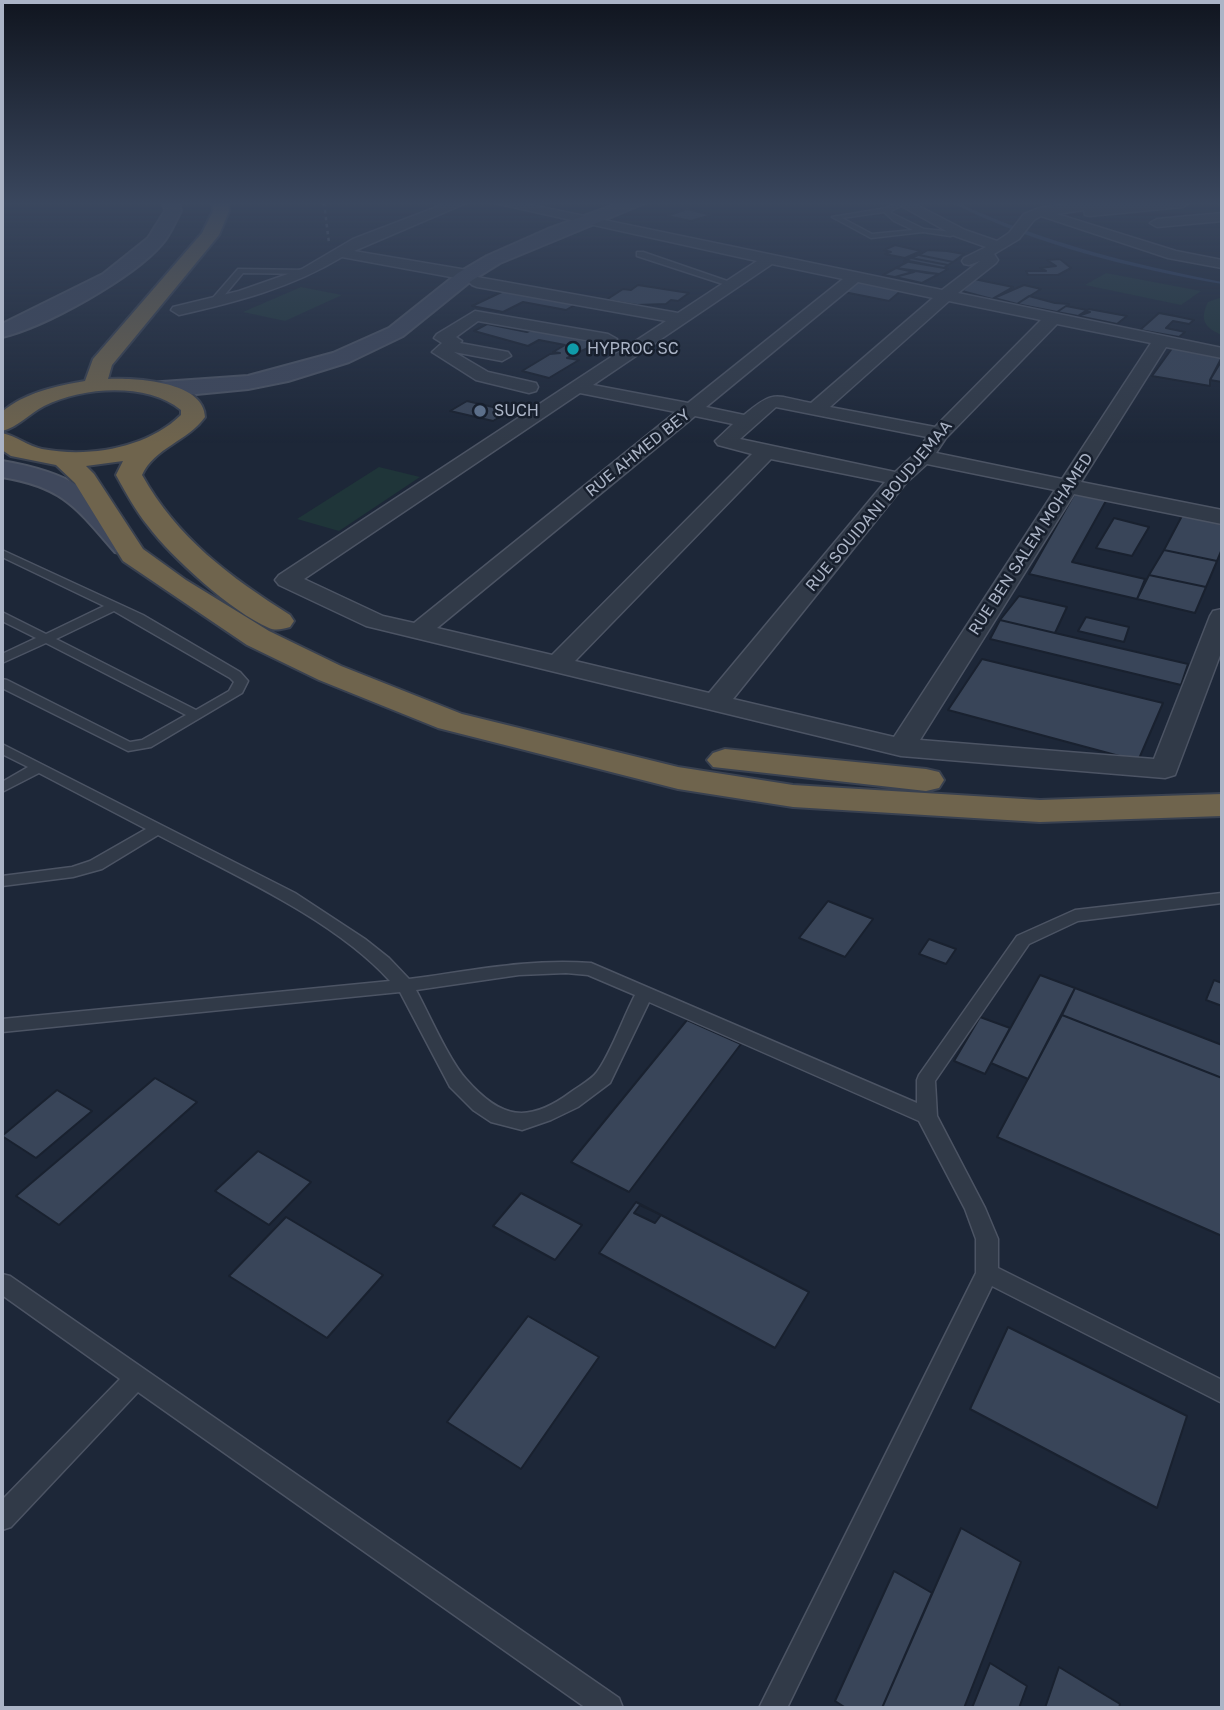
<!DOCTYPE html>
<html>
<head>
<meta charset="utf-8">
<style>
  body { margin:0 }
  #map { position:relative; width:1224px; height:1710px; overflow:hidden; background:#1d2738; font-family:"Golos Text",sans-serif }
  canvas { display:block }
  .frame { position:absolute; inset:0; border:4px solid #abb4c6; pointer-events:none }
</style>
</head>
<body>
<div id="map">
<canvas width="1224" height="1710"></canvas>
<div class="frame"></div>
</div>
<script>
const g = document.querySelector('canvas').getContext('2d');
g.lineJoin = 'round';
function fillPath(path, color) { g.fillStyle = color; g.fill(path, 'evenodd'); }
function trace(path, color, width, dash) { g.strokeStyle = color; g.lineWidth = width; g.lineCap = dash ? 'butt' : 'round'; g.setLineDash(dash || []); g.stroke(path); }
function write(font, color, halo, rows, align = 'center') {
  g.font = font + ' "Golos Text",sans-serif'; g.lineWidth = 5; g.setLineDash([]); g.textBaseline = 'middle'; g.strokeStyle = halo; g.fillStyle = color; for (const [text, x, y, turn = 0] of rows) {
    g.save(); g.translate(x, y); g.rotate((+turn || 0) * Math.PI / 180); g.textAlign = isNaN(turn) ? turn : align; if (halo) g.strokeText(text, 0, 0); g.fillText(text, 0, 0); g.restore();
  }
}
const green = new Path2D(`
  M 1106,273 L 1201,291 L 1181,305 L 1085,285 Z
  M 301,287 L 342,295 L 285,321 L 243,312 Z
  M 1222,297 L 1222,335 C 1205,328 1199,320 1208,302 Z
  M 379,467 L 420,477 L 339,531 L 297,519 Z`);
const stream = new Path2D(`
  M 952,203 L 958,203 C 1043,242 1131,264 1222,282 L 1222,284 C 1130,268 1036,245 952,203 Z`);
const building = new Path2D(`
  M 687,209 L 711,215 L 691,221 L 667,216 Z
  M 895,245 L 921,251 L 905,258 L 885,254 L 891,252 L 884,250 Z
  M 928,250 L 947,251 L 964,254 L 953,262 L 919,255 Z
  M 918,255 L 919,255 L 953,262 L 948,265 L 911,258 Z
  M 911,258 L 948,265 L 944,268 L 904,261 Z
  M 1060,259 L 1071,268 L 1058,275 L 1028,275 L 1026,271 L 1046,271 L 1040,268 L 1056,266 L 1047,260 Z
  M 909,261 L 944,268 L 948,269 L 939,274 L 896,268 Z
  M 896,268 L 914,272 L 895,277 L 883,275 Z
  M 916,271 L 927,273 L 939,274 L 922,283 L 895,277 Z
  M 974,279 L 1013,287 L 992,299 L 962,291 Z
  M 860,280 L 903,289 L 889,301 L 844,292 Z
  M 638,285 L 689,293 L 678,301 L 671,300 L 666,304 L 637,305 L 606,300 L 623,289 L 631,290 Z
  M 1024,285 L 1041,289 L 1017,304 L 994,298 Z
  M 508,289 L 580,302 L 566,310 L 523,302 L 503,312 L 472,306 Z
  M 1029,296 L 1055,303 L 1069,304 L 1057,312 L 1017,304 Z
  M 1066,306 L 1087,310 L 1078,316 L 1057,312 Z
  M 1089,309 L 1127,316 L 1117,324 L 1078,316 L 1090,312 L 1086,311 Z
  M 1159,313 L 1175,316 L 1194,320 L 1189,324 L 1173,321 L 1166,328 L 1185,332 L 1179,337 L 1140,330 Z
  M 487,324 L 527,332 L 533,329 L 598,343 L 567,358 L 579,360 L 549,378 L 522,371 L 550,354 L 560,353 L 553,352 L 565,345 L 539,340 L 528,346 L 474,331 Z
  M 1173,347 L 1222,357 L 1210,380 L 1210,386 L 1152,376 Z
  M 1222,360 L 1222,382 L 1210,380 Z
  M 467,401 L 510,411 L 493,421 L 450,411 Z
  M 1075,493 L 1107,499 L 1072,562 L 1145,579 L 1137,599 L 1029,574 Z
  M 1183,514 L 1222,522 L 1222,549 L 1217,561 L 1164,550 Z
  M 1114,518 L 1149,527 L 1132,556 L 1096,548 Z
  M 1164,550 L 1217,561 L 1206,587 L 1149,575 Z
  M 1149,575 L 1206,587 L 1195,613 L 1137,599 Z
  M 1019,596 L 1067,607 L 1055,633 L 1000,620 Z
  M 1086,617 L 1129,627 L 1124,642 L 1078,631 Z
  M 1000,620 L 1055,633 L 1188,664 L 1181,685 L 990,639 Z
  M 982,659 L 1163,703 L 1138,761 L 948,710 Z
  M 828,901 L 873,919 L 845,957 L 799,938 Z
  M 929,939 L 956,949 L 946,964 L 919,954 Z
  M 1040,975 L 1075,988 L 1028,1079 L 991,1063 Z
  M 1214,980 L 1222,983 L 1222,1006 L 1206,1000 Z
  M 1075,988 L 1222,1045 L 1222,1078 L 1062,1015 Z
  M 1062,1015 L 1222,1078 L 1222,1236 L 997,1137 Z
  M 980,1017 L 1010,1028 L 985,1074 L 954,1061 Z
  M 687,1020 L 741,1044 L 629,1192 L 571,1162 Z
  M 155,1078 L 197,1102 L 59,1225 L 16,1196 Z
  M 57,1090 L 92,1111 L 36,1158 L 2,1136 Z
  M 258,1151 L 311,1182 L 269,1225 L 215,1191 Z
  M 521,1193 L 582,1225 L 555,1260 L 493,1226 Z
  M 636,1202 L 809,1292 L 775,1348 L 599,1253 Z
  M 640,1205 L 661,1215 L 655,1223 L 634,1213 Z
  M 286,1217 L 383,1275 L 327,1338 L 229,1276 Z
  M 528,1316 L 599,1357 L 521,1469 L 447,1422 Z
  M 1008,1327 L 1187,1416 L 1157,1508 L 970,1409 Z
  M 961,1528 L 1021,1562 L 964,1708 L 882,1708 Z
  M 894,1571 L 932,1593 L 882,1708 L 846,1708 L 835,1701 Z
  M 990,1663 L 1027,1686 L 1019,1708 L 972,1708 Z
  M 1059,1667 L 1120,1704 L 1119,1708 L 1045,1708 Z`);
const lane = new Path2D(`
  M 897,203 L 905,204 L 891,211 L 891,213 L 924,229 L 964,233 L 950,236 L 923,232 L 871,238 L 832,217 L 886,208 ZM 884,212 L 894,221 L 913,230 L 872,234 L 842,218 Z
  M 637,252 L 643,252 L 736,284 L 729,286 L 637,256 Z
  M 238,269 L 307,270 L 311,272 L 307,274 L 243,273 L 217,304 L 211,304 L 211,300 Z
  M 2,550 L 143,615 L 240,672 L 248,681 L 242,693 L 151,747 L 128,751 L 2,688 L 2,679 L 7,680 L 130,742 L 142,740 L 186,715 L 46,643 L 2,663 L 2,654 L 36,638 L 2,621 L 2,612 L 46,634 L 104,606 L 2,557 ZM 114,611 L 230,678 L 234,682 L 229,691 L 196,710 L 56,639 Z
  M 2,744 L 295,893 L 365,939 L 389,958 L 409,979 C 470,971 529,958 591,963 L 917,1103 L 917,1080 L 919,1075 L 1017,936 L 1075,910 L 1222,893 L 1222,903 L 1078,921 L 1029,944 L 935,1081 L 937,1116 L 985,1208 L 998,1239 L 998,1268 L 1222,1380 L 1222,1403 L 992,1286 L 787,1708 L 759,1708 L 976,1273 L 976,1239 L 965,1209 L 919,1121 L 649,1002 L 610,1083 L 578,1107 L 551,1120 L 522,1130 L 491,1122 L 473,1110 L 450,1087 L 400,992 L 2,1032 L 2,1019 L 390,981 C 334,919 232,874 158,835 L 102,869 L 73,877 L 2,886 L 2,876 L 72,867 L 90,861 L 146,829 L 39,773 L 2,792 L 2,782 L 28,767 L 2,754 ZM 566,973 L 588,975 L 635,995 C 623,1018 611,1053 597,1072 C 591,1080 579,1086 571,1092 C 528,1124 501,1119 466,1079 C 449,1060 429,1014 416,990 L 519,975 Z
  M 2,1274 L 10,1276 L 619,1698 L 623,1708 L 586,1708 L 138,1392 L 11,1527 L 2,1530 L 2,1500 L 120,1379 L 2,1295 Z`);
const street = new Path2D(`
  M 447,203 L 466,203 L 354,251 L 467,270 L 472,272 L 475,275 L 472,278 L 467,280 L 342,257 C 291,288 236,302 179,315 L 171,310 L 173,307 L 239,291 L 302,269 L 353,239 Z
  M 494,203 L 522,203 L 942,290 L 980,261 L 969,265 L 964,264 L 962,261 L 964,258 L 986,247 L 955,236 L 896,203 L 913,203 L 965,230 L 997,241 L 1009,233 L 1024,214 L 1039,208 L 1074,203 L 1189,203 L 1183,207 L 1090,216 L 1085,215 L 1084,210 L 1057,214 L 1176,251 L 1222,260 L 1222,268 L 1168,258 L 1041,216 L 1034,220 L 1019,239 L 994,254 L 998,260 L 996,263 L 958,293 L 1222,348 L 1222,358 L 1166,347 L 1081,482 L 1222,510 L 1222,524 L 1074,494 L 920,740 L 1154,759 L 1210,616 L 1213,611 L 1222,609 L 1222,650 L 1175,775 L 1165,778 L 901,756 L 366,626 L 279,585 L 275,580 L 279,575 L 666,321 L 477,287 L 472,285 L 469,282 L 472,279 L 477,277 L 678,313 L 757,261 ZM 772,264 L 843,279 L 688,403 L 593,385 ZM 858,282 L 933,298 L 811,403 C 774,396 775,389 744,415 L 706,407 ZM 949,301 L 1041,320 L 935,427 L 830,407 ZM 1057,324 L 1151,343 L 1062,479 L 936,453 L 946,438 ZM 580,393 L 676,412 L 414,623 L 383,616 L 304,579 ZM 776,407 L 927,437 L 916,453 L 895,472 L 740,439 ZM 695,416 L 733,424 L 715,441 L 718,445 L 752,454 L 552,655 L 437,628 ZM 771,459 L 885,482 L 709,693 L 575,661 ZM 927,464 L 1055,490 L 894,737 L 733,699 L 906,483 Z
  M 1222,213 L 1222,221 L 1157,227 L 1150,223 L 1157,219 Z
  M 475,311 L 608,334 L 617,339 L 608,344 L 478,321 L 456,337 L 462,341 L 460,343 L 508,352 L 511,356 L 502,361 L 454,352 L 488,372 L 536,383 L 538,387 L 536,391 L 529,393 L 476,380 L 432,352 L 442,343 L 434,338 L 437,334 Z`);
const secondary = new Path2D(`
  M 163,203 L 179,203 L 181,211 C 175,222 170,235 162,244 C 133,278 45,327 2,337 L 2,324 L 103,274 L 148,238 L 165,211 Z
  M 620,203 L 645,203 L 500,263 L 471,281 L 403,336 L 349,362 L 288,381 L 248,389 L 186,395 L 156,395 L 148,393 L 145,388 L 148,383 L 248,376 L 333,353 L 389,328 L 458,273 L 487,256 L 548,229 Z
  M 2,461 C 67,472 101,491 139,546 L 135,552 L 125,554 L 115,552 C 76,507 63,487 2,477 Z`);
const highway = new Path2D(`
  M 212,203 L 228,203 L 229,211 L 219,235 L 112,365 L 108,379 C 134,378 204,381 205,417 C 188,441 154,448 142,475 C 177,538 230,577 290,615 L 294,621 L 290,627 C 282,629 276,631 269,628 C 232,612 172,558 148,526 C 135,510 126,493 116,475 L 123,461 L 86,466 L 94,474 L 143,549 L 186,580 L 269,631 L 341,666 L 462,714 L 678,767 L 793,785 L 1040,800 L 1222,794 L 1222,816 L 1040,822 L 793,807 L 678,789 L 438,728 L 319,680 L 247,645 L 123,561 L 75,483 L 56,465 L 11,456 L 2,450 L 2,433 C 16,436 28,446 42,449 C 89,458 147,448 181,415 L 181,410 C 146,382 83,387 44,406 C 30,413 17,428 2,431 L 2,412 C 24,393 56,386 85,381 L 93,359 L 202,233 L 213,211 Z
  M 725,749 L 926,769 L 939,772 L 944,780 L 939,788 L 926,791 L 713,767 L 707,760 L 713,753 Z`);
const rail = new Path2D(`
  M 324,203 L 329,243`);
const markers = [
  [573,349,7,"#0f9aa8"],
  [480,411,7,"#5c6f8a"]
];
const farPoinames = [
  ["HYPROC SC",587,349],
  ["SUCH",494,411]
];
const farStreetnames = [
  ["RUE AHMED BEY",638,453,-39],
  ["RUE SOUIDANI BOUDJEMAA",879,506,-50],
  ["RUE BEN SALEM MOHAMED",1031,544,-57]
];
fillPath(green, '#1f3539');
fillPath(stream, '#2d3f5f');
fillPath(building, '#394559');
trace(building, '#19212f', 2);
trace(lane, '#4c5464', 3);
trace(street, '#4c5464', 3);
trace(secondary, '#4c5464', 4);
trace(highway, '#394150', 4);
fillPath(lane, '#313a48');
fillPath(street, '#313a48');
fillPath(secondary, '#3f485c');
fillPath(highway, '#6f644d');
trace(rail, '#525d70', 2.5, [3.5, 3.5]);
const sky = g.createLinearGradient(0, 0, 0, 443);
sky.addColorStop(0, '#10151f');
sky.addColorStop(0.46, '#3a475e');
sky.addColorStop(1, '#3a475e00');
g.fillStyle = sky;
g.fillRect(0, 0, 1224, 443);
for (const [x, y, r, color] of markers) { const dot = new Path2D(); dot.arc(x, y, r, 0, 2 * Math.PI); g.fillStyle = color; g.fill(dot); trace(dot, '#171f2d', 2.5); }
write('16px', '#abb4c6', '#171f2d', farPoinames, 'left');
write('16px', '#abb4c6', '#171f2d', farStreetnames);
</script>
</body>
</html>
